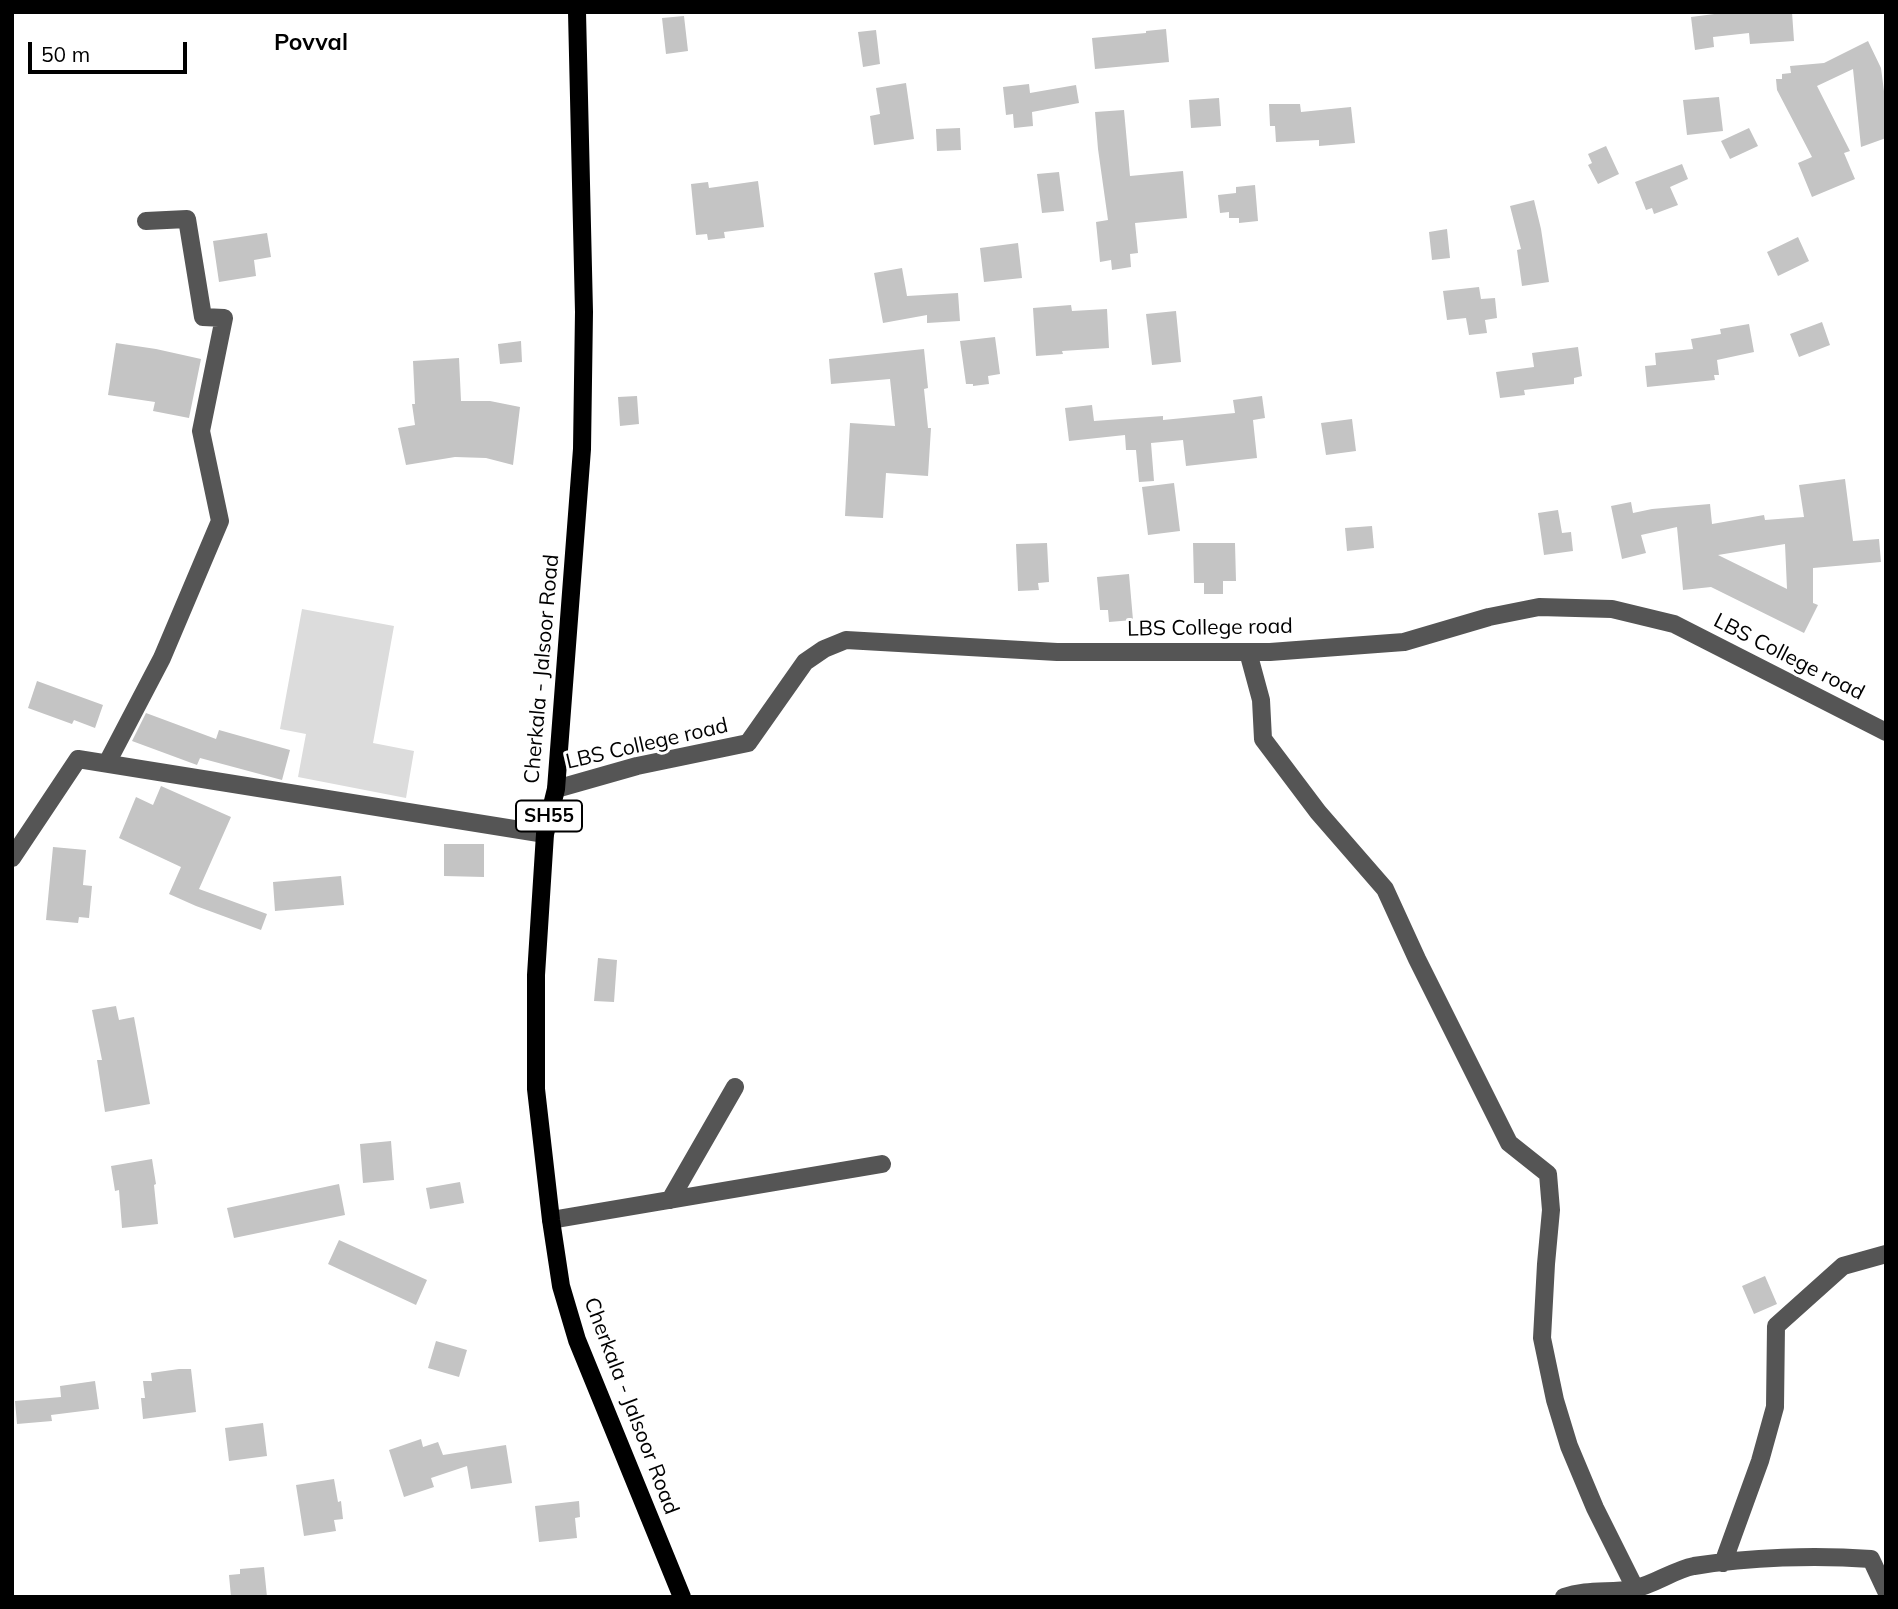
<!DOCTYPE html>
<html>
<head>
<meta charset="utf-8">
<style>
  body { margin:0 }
  #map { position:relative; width:1898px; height:1609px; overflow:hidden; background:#fff; font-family:Mulish,sans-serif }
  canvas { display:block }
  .frame { position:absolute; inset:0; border:14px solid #000; pointer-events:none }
  .scale { position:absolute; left:28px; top:42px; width:159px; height:32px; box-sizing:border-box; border:4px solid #000; border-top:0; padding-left:9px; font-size:21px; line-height:24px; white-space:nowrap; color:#000; -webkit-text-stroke:5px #fff; paint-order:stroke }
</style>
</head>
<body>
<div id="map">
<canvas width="1898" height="1609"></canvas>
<div class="frame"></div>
<div class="scale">50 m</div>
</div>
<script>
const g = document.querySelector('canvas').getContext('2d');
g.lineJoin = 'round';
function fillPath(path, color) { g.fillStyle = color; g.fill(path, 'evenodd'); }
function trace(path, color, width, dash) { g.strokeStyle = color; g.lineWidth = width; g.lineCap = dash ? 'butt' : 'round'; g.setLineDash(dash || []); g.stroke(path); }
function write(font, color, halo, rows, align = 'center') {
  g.font = font + ' Mulish,sans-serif'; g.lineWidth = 6; g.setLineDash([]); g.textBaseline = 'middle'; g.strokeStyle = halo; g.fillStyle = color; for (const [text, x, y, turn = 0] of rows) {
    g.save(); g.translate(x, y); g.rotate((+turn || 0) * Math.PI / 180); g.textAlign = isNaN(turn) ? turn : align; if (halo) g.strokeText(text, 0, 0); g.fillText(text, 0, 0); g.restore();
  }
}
const green = new Path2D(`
  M 302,609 L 394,626 L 373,743 L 414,751 L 406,798 L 298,777 L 306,734 L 280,729 Z`);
const building = new Path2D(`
  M 1730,12 L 1792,12 L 1794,41 L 1750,44 L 1749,33 L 1713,37 L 1714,47 L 1695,50 L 1691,17 Z
  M 684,16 L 688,51 L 666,54 L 662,18 Z
  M 1166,29 L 1169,62 L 1095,69 L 1092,38 L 1146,33 L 1146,31 Z
  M 876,30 L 880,64 L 863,67 L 858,32 Z
  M 1868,41 L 1881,68 L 1886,107 L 1886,138 L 1861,147 L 1853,69 L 1817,86 L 1850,151 L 1844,153 L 1855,179 L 1812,197 L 1798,163 L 1812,157 L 1777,90 L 1776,79 L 1782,79 L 1782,74 L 1791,73 L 1790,66 L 1824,63 Z
  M 906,83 L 914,139 L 874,145 L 870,116 L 880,114 L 876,88 Z
  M 1029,84 L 1030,93 L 1076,85 L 1079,103 L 1032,112 L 1033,126 L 1014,128 L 1013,114 L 1006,115 L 1003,87 Z
  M 1719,97 L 1723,131 L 1687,135 L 1683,100 Z
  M 1219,98 L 1221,126 L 1191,128 L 1189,100 Z
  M 1269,104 L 1300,104 L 1301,112 L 1351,107 L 1355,143 L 1319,146 L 1319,140 L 1276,142 L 1275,126 L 1270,126 Z
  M 1124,110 L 1130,176 L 1183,171 L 1187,218 L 1135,223 L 1138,253 L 1130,254 L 1131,267 L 1112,270 L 1111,260 L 1100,262 L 1096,222 L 1108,220 L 1098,149 L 1095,112 Z
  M 960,128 L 961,150 L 937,151 L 936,129 Z
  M 1749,128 L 1758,146 L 1730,159 L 1721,141 Z
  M 1606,146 L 1619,174 L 1598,184 L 1588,165 L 1592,163 L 1588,154 Z
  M 1682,164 L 1688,179 L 1670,187 L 1678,205 L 1654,214 L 1652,208 L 1646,210 L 1635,182 Z
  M 1059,172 L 1064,211 L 1042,213 L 1037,174 Z
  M 758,181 L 764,227 L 724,232 L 725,238 L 708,240 L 707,234 L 696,235 L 691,184 L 708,182 L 709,188 Z
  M 1255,185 L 1258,221 L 1239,223 L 1239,218 L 1229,218 L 1229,212 L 1220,213 L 1218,195 L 1236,193 L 1236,187 Z
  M 1534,200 L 1541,229 L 1549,282 L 1522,286 L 1517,250 L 1521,249 L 1510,206 Z
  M 1447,229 L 1450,258 L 1432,260 L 1429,232 Z
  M 267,233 L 271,257 L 254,260 L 256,276 L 219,282 L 213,241 Z
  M 1798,237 L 1809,261 L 1778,276 L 1767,252 Z
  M 1018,243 L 1022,278 L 984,282 L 980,248 Z
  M 902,268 L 907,296 L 958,293 L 960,321 L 927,323 L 927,315 L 883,323 L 874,273 Z
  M 1479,287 L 1481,299 L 1495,298 L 1497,318 L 1485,320 L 1487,333 L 1469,335 L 1466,318 L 1447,320 L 1443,291 Z
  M 1071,305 L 1072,311 L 1107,309 L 1109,348 L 1062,351 L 1063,354 L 1036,356 L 1033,308 Z
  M 1176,311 L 1181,362 L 1152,365 L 1146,314 Z
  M 1822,322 L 1830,345 L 1799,357 L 1790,334 Z
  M 1749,324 L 1754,352 L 1717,360 L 1719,375 L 1714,375 L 1715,380 L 1647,387 L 1645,366 L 1656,365 L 1655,353 L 1693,349 L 1691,339 L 1721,334 L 1720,329 Z
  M 995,337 L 1000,374 L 988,376 L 989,384 L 973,386 L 973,384 L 966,384 L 960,341 Z
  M 521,341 L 522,362 L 500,364 L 498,344 Z
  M 116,343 L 156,349 L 201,359 L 189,418 L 153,411 L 155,402 L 108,395 Z
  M 1578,347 L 1582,376 L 1574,378 L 1574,384 L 1524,390 L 1525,395 L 1500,398 L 1496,372 L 1534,367 L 1532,353 Z
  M 924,349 L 928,388 L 924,389 L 928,428 L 931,428 L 928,476 L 886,473 L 883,518 L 845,516 L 850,423 L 895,426 L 890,379 L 831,384 L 829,359 Z
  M 459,358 L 461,401 L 490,401 L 520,407 L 513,465 L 486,458 L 455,457 L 406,465 L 398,428 L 415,425 L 412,404 L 415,404 L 413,361 Z
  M 637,396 L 639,424 L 620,426 L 618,397 Z
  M 1262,396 L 1265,418 L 1253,420 L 1257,458 L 1186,466 L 1183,440 L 1151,443 L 1154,481 L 1139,482 L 1136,450 L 1126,450 L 1125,435 L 1069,441 L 1065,408 L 1092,405 L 1094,421 L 1163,416 L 1163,420 L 1235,413 L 1233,400 Z
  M 1352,419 L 1356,451 L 1326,455 L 1321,423 Z
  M 1845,479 L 1853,541 L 1879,539 L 1881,562 L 1813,568 L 1813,603 L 1818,605 L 1804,633 L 1711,587 L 1683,590 L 1677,527 L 1641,535 L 1646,553 L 1622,559 L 1611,506 L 1631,502 L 1633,513 L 1652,509 L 1710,504 L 1712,524 L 1764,515 L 1765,520 L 1804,517 L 1799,485 ZM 1785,544 L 1787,589 L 1718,555 Z
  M 1174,483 L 1180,531 L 1148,535 L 1142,487 Z
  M 1558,510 L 1562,533 L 1571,532 L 1573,551 L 1544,555 L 1538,513 Z
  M 1372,526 L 1374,548 L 1347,551 L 1345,528 Z
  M 1047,543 L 1049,582 L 1038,583 L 1039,590 L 1018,591 L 1016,544 Z
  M 1193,543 L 1235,543 L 1236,581 L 1223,581 L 1223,594 L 1204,594 L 1204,583 L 1194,583 Z
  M 1129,574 L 1133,620 L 1109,622 L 1108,610 L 1100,610 L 1097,577 Z
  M 37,681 L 103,705 L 95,728 L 74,720 L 72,724 L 28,708 Z
  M 146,713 L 216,739 L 219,730 L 290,750 L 282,780 L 200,758 L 197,765 L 132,741 Z
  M 161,786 L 231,817 L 199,889 L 267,914 L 261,930 L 196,906 L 169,894 L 181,867 L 119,838 L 136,797 L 153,805 Z
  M 444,844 L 484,844 L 484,877 L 444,876 Z
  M 53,847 L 86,850 L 83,885 L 92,886 L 89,918 L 79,917 L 78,923 L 46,920 Z
  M 341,876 L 344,905 L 275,911 L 273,882 Z
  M 598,958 L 617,960 L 614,1002 L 594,1001 Z
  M 116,1006 L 119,1020 L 134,1017 L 150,1104 L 105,1112 L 97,1060 L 102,1060 L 92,1010 Z
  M 391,1141 L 394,1180 L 363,1183 L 360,1144 Z
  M 152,1159 L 156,1184 L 154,1185 L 158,1224 L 122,1228 L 119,1190 L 115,1191 L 111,1166 Z
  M 460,1182 L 464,1203 L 430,1209 L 426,1188 Z
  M 339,1184 L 345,1215 L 234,1238 L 227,1208 Z
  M 339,1240 L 427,1280 L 416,1305 L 328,1264 Z
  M 1765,1276 L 1777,1304 L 1754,1314 L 1742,1286 Z
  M 436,1341 L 467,1350 L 459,1377 L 428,1368 Z
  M 179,1369 L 191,1369 L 196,1412 L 143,1419 L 141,1398 L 145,1398 L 143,1381 L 152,1381 L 151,1373 Z
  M 95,1381 L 99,1409 L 51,1415 L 52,1421 L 17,1424 L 15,1401 L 61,1397 L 60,1386 Z
  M 263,1423 L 267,1456 L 229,1461 L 225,1428 Z
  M 421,1439 L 423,1447 L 438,1442 L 443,1455 L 506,1445 L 512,1483 L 471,1489 L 467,1466 L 431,1478 L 434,1487 L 404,1497 L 389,1450 Z
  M 334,1479 L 338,1502 L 341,1501 L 343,1519 L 334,1520 L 336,1531 L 304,1536 L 296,1485 Z
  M 579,1501 L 580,1517 L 575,1518 L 577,1538 L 539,1542 L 535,1506 Z
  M 264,1567 L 267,1597 L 231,1597 L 229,1575 L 240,1574 L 240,1569 Z`);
const minor = new Path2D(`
  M 1248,652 L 1261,700 L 1263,739 L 1318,812 L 1385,889 L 1417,959 L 1509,1143 L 1548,1174 L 1551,1210 L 1546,1264 L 1542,1338 L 1555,1400 L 1569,1446 L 1595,1508 L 1635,1588
  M 107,763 L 162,658 L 220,521 L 201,431 L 224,318 L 203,317 L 187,219 L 146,221
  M 556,789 L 637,766 L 748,743 L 805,662 L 824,649 L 846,640 L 1057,652 L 1270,652 L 1404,642 L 1489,617 L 1539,607 L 1612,609 L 1674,624 L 1886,732
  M 12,858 L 78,759 L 545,834
  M 670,1200 L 735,1087
  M 551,1220 L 882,1164
  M 1723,1563 L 1760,1461 L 1775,1407 L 1776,1326 L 1843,1266 L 1886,1254
  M 1564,1597 C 1587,1589 1610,1593 1633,1589 C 1654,1585 1673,1570 1694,1566 C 1750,1557 1815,1555 1871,1559 L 1886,1591`);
const major = new Path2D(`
  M 577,12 L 584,312 L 582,449 L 556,789 L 545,834 L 536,975 L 536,1089 L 551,1220 L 561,1286 L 577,1340 L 682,1597`);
const shields = [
  [549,816,66]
];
const shieldNames = [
  ["SH55",549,816]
];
const streetNames = [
  ["LBS College road",1210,628,-1],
  ["LBS College road",1789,657,27],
  ["Cherkala - Jalsoor Road",542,669,-85],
  ["LBS College road",647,744,-13],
  ["Cherkala - Jalsoor Road",631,1406,69]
];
const neighbourhoodNames = [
  ["Povval",311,43]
];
fillPath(green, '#dcdcdc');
fillPath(building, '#c4c4c4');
trace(minor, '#555', 18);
trace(major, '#000', 18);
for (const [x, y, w] of shields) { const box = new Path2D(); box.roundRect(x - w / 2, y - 15.5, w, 31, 5); g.fillStyle = '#fff'; g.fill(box); trace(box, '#000', 2); }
write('bold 19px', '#000', null, shieldNames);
write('21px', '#000', '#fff', streetNames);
write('bold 23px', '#000', '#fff', neighbourhoodNames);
</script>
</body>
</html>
